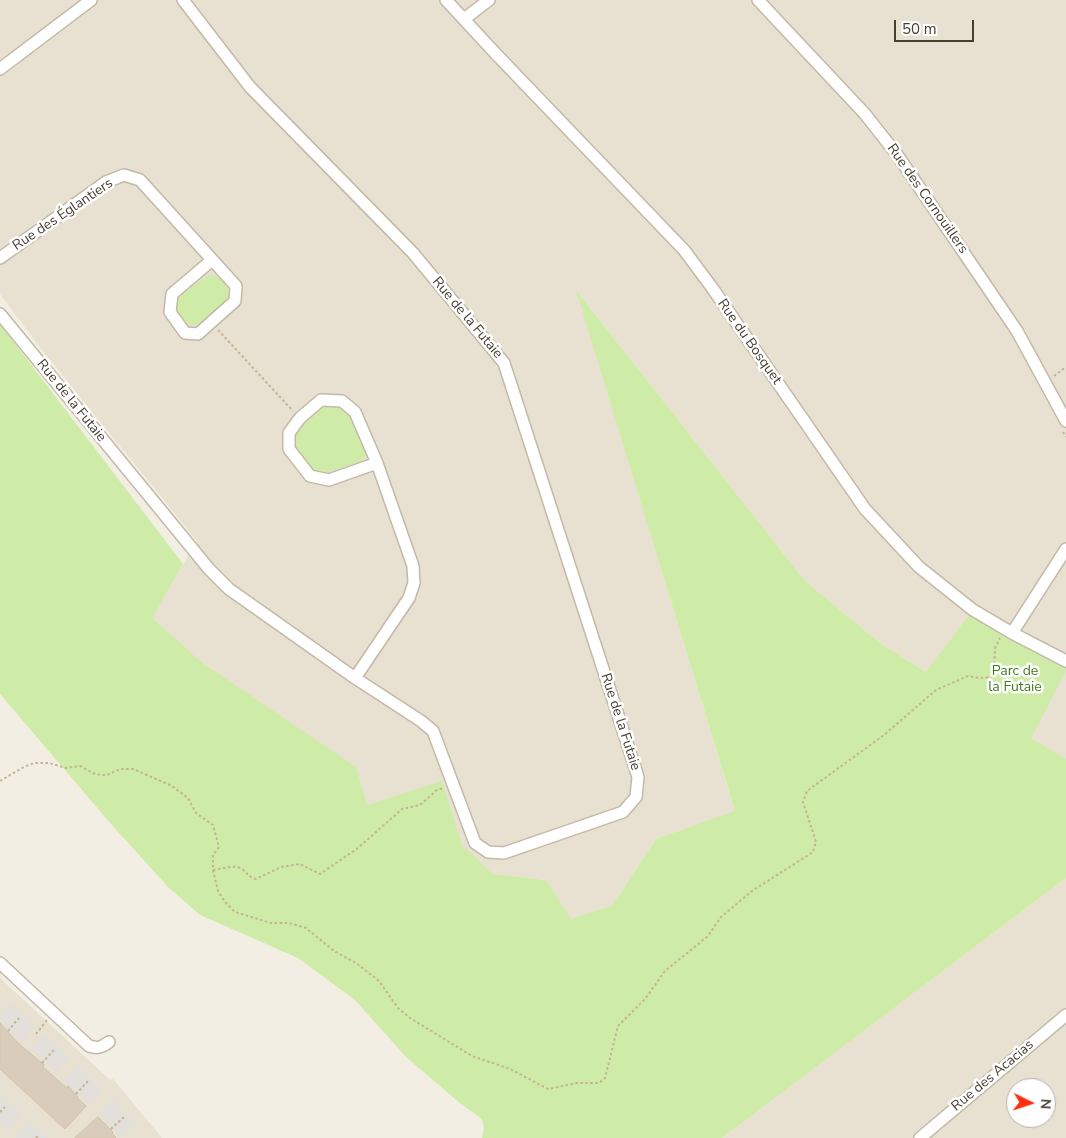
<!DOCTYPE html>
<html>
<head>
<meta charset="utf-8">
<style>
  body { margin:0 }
  #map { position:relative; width:1066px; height:1138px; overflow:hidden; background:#f3eee3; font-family:"Nunito Sans",sans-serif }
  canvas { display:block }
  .north { position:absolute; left:1006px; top:1078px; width:50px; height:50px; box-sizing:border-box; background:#fff; border:1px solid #b5b2ad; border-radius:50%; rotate:94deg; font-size:14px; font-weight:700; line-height:20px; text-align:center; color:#453e32 }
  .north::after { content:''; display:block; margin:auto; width:18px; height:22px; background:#ff2f0e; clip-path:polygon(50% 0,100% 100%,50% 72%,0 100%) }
  .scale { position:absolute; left:894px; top:20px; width:80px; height:22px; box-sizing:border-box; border:2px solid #453e32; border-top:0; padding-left:6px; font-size:15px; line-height:18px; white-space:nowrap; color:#453e32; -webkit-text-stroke:4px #fff; paint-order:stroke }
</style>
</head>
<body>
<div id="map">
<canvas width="1066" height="1138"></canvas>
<div class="north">N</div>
<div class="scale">50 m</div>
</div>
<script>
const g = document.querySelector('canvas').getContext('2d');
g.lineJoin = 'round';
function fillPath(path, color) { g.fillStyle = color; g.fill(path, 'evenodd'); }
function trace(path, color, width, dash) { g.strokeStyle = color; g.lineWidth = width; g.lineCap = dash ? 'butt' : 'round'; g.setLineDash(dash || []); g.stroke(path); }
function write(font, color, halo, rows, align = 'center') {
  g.font = font + ' "Nunito Sans",sans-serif'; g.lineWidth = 5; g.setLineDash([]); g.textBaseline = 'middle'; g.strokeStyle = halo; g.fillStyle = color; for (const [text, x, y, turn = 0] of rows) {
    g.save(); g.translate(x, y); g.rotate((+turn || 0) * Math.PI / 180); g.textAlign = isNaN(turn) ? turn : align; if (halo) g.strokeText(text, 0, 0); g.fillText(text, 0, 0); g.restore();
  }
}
const residential = new Path2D(`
  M 0,0 L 1066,0 L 1066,760 L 880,643 L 805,581 L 577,291 L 735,812 L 656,839 L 612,906 L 571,920 L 546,880 L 493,874 L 461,845 L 442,782 L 367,805 L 151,618 L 197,541 L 42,350 L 0,294 Z
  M 1066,878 L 1066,1138 L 722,1138 ZM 1016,1088 L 1046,1088 L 1046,1118 L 1016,1118 Z
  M 0,978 L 110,1080 L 113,1079 L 162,1138 L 0,1138 Z`);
const green = new Path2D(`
  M 208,275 C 224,277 227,282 229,298 L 201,325 L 189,325 C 180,316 176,312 177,298 Z
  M 576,290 L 805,581 L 880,643 L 926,672 L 973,610 L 1066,661 L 1066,671 L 1031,738 L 1066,759 L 1066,878 L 722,1138 L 482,1138 L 484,1128 L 482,1119 L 461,1104 L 406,1057 L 355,1000 L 298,958 L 200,915 L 168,887 L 111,824 L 0,694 L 0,324 L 183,564 L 152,618 L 204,664 L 356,767 L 367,805 L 442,781 L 462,845 L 493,874 L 546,880 L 571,919 L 612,906 L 656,839 L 735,811 Z
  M 322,406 L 340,406 L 351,414 L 368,452 L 362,461 L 322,474 L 312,472 L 295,448 L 294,434 Z`);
const parking = new Path2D(`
  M 11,1003 L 35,1026 L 22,1041 L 0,1021 L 0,1015 Z
  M 44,1035 L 69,1057 L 56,1072 L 31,1049 Z
  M 79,1066 L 103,1090 L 89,1104 L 65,1081 Z
  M 0,1093 L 21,1115 L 7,1129 L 0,1122 Z
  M 113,1099 L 136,1124 L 121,1137 L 99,1113 Z
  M 28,1121 L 48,1138 L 17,1138 L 15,1137 Z`);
const building = new Path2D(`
  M 0,1023 L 18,1043 L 44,1065 L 43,1067 L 62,1084 L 67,1088 L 68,1086 L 78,1097 L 77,1098 L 86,1106 L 65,1129 L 0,1069 Z
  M 98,1117 L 113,1132 L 112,1133 L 116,1138 L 75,1138 Z`);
const path = new Path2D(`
  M 218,330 L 293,411
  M 1054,376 L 1066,367
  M 1063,432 L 1066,437
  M 0,781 L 24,767 L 34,763 L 49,763 L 66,768 L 80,766 L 95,774 L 102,775 L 107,775 L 120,769 L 133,769 L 172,786 L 188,798 L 196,813 L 213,825 L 219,847 L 213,855 L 213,870 C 222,869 235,864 242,869 C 247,873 249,877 256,879 L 281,867 L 300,864 L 320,874 L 358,848 L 402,809 L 420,805 L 437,790 L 444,788
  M 213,870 L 218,891 L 225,902 L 235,912 L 271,923 L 289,923 L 306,928 L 334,951 L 356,963 L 379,981 L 398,1008 L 410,1018 L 472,1056 L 510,1069 L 548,1089 L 577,1083 L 599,1083 L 605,1078 L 618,1026 L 645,999 L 665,971 L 708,936 L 721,917 L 752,891 L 813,852 L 816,842 L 803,802 L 807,791 L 884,735 L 936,690 L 968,676 L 979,678 L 991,677 L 994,674 L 995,648 L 1000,638
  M 8,1031 L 19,1018
  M 36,1034 L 47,1020
  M 42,1063 L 54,1050
  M 76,1094 L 88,1081
  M 0,1112 L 5,1107
  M 111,1129 L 124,1117
  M 36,1138 L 38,1136`);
const street = new Path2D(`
  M 446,0 L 496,54 L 684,250 L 713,289 L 865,509 L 919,567 L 973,610 L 1012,633 L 1066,661
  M 758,0 L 865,114 L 898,156 L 1017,331 L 1066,421
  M 464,19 L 489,0
  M 0,69 L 91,0
  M 0,258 L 106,182 L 124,175 L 140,180 L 236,286 L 235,301 L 198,334 L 185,333 L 170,312 L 172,294 L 212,260
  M 0,314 L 209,569 L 229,589 L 355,678 L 421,721 L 433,731 L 475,843 L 488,852 L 504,853 L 623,812 L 636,797 L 638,777 L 504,363 L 413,253 L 250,87 L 183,0
  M 1012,633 L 1066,549
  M 355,678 L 409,598 L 414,583 L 413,566 L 377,463 L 355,412 L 342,401 L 321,400 L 300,418 L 289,433 L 289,449 L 310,476 L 329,480 L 377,463
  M 0,963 L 89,1046 C 98,1049 102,1047 109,1042
  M 920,1138 L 1066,1015`);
const streetNames = [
  ["Rue des Cornouillers",927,199,55],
  ["Rue des Églantiers",63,215,-34],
  ["Rue de la Futaie",467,318,50],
  ["Rue du Bosquet",749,342,55],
  ["Rue de la Futaie",71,401,51],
  ["Rue de la Futaie",620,722,72],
  ["Rue des Acacias",993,1076,-40]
];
const parkNames = [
  ["Parc de",1015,672],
  ["la Futaie",1015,688]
];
fillPath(residential, '#e8e0d0');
fillPath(green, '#ceeca7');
fillPath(parking, '#e3e0dc');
fillPath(building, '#d9ccba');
trace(building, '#d1c1a9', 1);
trace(street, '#c2b9a7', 14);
trace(path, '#c3b294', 2, [2.5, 2.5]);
trace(street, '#fff', 11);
write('14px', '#453e32', '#fff', streetNames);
write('14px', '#447c20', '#fff', parkNames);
</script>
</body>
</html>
